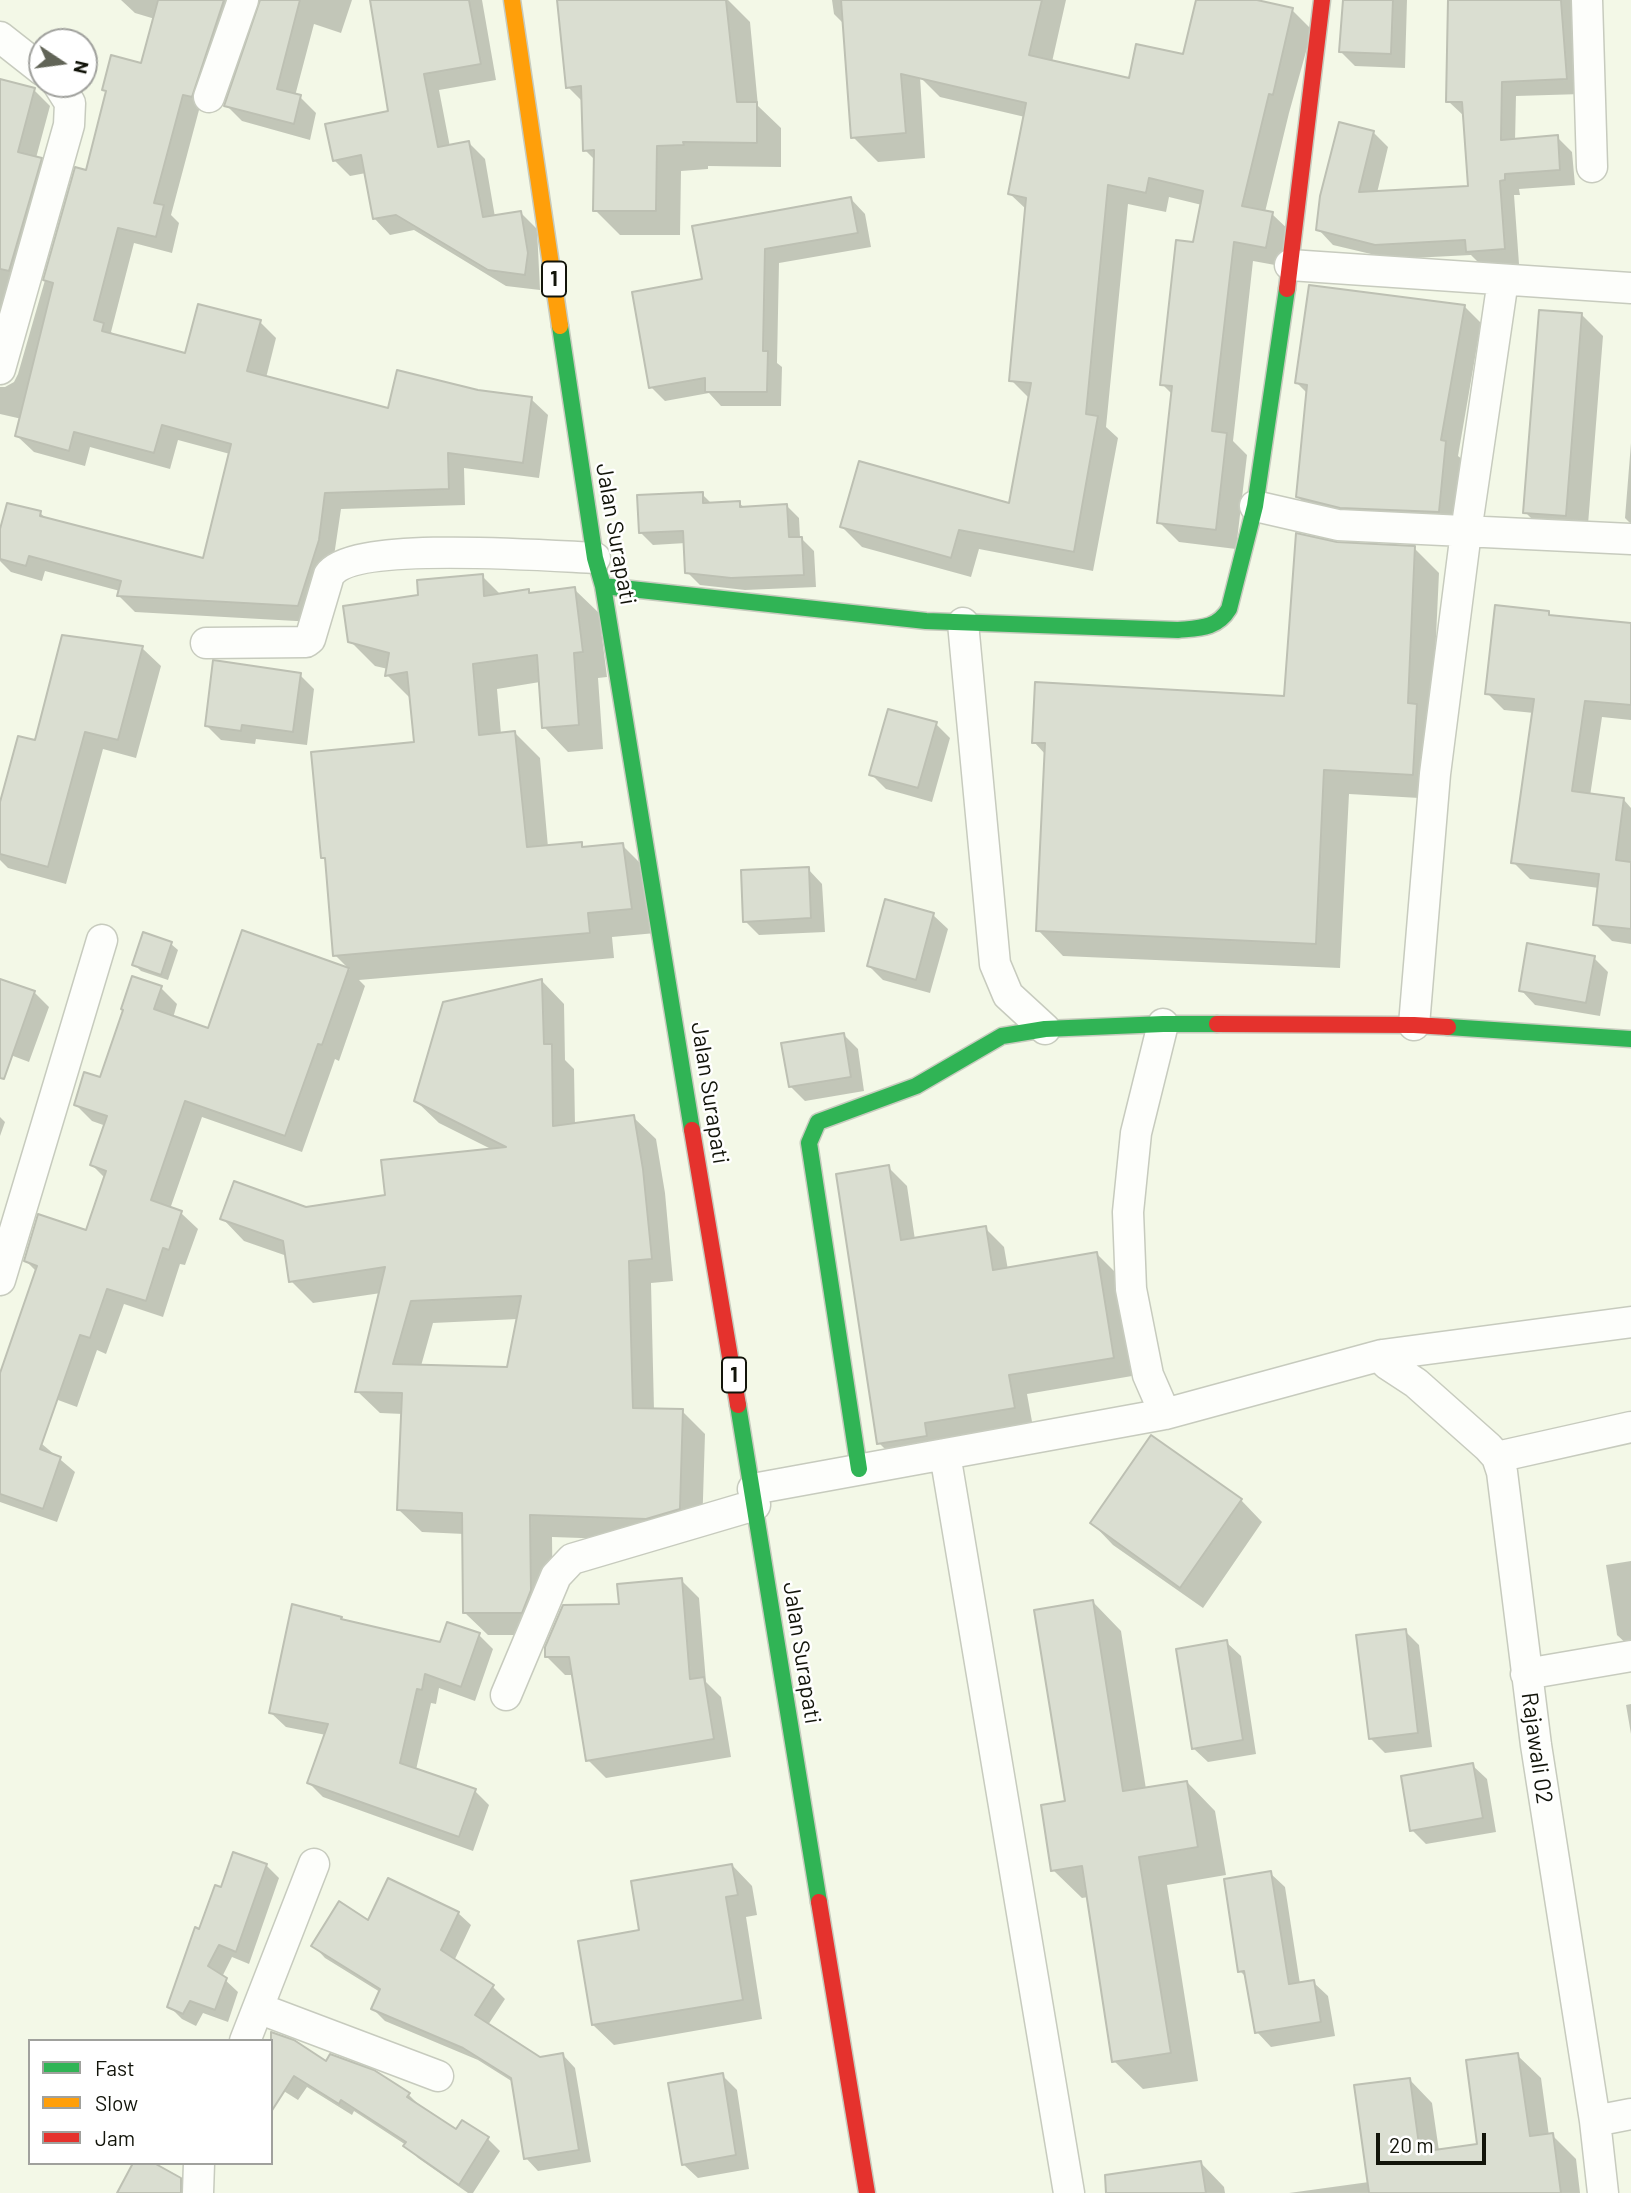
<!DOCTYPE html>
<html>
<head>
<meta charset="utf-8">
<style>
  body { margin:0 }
  #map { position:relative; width:1631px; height:2193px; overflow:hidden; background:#f3f8e7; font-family:Barlow,sans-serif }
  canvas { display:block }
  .legend { position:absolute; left:28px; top:2039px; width:245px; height:126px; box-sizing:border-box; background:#fff; border:2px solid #a0a19d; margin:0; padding:9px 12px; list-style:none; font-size:21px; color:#12140a }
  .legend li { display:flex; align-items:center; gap:14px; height:35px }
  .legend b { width:35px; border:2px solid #a0a19d }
  .north { position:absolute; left:28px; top:28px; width:70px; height:70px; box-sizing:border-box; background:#fff; border:2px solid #a0a19d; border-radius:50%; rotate:103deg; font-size:19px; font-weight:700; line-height:28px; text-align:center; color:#12140a }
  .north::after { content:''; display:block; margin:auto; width:24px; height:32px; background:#616457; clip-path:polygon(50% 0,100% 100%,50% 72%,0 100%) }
  .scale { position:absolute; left:1376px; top:2133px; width:110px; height:32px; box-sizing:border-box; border:4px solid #12140a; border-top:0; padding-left:9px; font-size:21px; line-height:24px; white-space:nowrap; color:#12140a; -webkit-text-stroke:5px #fff; paint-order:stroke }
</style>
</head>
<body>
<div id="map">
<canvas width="1631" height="2193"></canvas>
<ul class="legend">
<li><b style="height:9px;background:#30b455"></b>Fast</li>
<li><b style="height:9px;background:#ff9f0a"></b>Slow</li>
<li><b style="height:9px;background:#e5322d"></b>Jam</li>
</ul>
<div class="north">N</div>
<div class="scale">20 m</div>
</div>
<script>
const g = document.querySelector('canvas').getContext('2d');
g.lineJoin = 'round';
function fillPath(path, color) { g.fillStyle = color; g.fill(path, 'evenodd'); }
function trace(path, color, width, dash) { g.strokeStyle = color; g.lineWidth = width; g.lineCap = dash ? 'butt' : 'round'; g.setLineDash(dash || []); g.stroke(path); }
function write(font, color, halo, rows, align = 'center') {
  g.font = font + ' Barlow,sans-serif'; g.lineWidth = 5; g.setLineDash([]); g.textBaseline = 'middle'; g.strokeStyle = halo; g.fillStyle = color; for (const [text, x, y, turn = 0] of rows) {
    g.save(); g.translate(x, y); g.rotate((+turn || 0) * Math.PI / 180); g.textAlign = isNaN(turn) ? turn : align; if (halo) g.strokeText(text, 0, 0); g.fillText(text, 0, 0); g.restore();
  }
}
const shadow = new Path2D(`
  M 121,0 L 253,0 L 242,10 L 208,112 L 199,110 L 171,215 L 179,223 L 172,253 L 134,243 L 111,332 L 115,337 L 186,356 L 260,322 L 276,338 L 266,378 L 389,410 L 477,392 L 531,399 L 548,415 L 539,478 L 464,468 L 465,505 L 341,509 L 334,556 L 314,622 L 135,612 L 119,596 L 120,591 L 45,571 L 42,581 L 11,572 L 0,561 L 0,536 L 40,513 L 47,519 L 204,561 L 230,454 L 178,440 L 170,469 L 90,447 L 85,466 L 34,452 L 17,436 L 22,419 L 0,414 L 0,387 L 5,387 L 14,382 L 18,374 L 77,169 L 87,172 L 108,93 L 104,90 L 143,65 L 155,19 L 135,13 Z
  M 262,0 L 352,0 L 341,33 L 314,24 L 295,96 L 300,97 L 316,113 L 310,140 L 242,121 L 226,105 Z
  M 371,0 L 482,0 L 496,80 L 439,90 L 450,147 L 469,143 L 485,159 L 495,217 L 521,213 L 537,229 L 540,290 L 506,286 L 414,230 L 390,235 L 374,218 L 366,173 L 350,176 L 334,160 L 390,112 Z
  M 559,0 L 728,0 L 750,22 L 758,106 L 781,128 L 781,167 L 708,166 L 708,169 L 681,171 L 680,235 L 620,235 L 595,210 L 595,160 L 585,150 L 583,102 L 568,87 Z
  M 832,0 L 1066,0 L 1052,62 L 1130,80 L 1185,56 L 1198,0 L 1249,0 L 1292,10 L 1312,30 L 1289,113 L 1265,212 L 1272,214 L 1293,234 L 1286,267 L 1253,261 L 1233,441 L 1247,455 L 1236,549 L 1179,542 L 1159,522 L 1173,395 L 1162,384 L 1202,205 L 1169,197 L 1166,212 L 1128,204 L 1106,427 L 1118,438 L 1093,571 L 979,549 L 971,577 L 862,547 L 842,527 L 1010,505 L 1030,399 L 1011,380 L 1027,210 L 1010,194 L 1025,117 L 940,97 L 920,77 L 925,158 L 878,162 L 853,137 L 844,24 L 834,14 Z
  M 1345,0 L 1407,0 L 1405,68 L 1355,66 L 1341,52 Z
  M 1450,0 L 1574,0 L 1582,94 L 1516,96 L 1515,141 L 1557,137 L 1572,152 L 1575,185 L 1519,189 L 1520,195 L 1514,195 L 1519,264 L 1483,267 L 1471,255 L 1392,259 L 1333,245 L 1318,229 L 1373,132 L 1388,147 L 1377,193 L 1470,188 L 1465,117 L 1448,101 Z
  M 0,81 L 34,90 L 50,106 L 36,158 L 41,159 L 57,176 L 0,376 Z
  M 851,199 L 865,214 L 871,247 L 779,263 L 777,363 L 782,367 L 781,406 L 721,406 L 709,393 L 665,401 L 651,387 L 704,281 Z
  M 1464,306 L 1481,323 L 1458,456 L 1462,459 L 1456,529 L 1315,514 L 1298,497 L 1308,394 L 1297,383 Z
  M 1582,315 L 1603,336 L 1587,537 L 1547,534 L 1525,512 Z
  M 1631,443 L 1631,524 L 1625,518 Z
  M 702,494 L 713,505 L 739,503 L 745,508 L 786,505 L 799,518 L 800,537 L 814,551 L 816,587 L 745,590 L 700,585 L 687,572 L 686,543 L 653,545 L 640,532 Z
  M 1337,544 L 1414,548 L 1439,573 L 1432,722 L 1437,799 L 1349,794 L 1340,968 L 1063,956 L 1038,930 L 1046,755 L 1034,742 L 1286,698 Z
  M 482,576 L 501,595 L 528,591 L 531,594 L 574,589 L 599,613 L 607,677 L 598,678 L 603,749 L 568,752 L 544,727 L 540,682 L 497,689 L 501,734 L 515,733 L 540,758 L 548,847 L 581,844 L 586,849 L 622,845 L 647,870 L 656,933 L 612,937 L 614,958 L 359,980 L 365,986 L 339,1061 L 335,1059 L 302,1152 L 202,1117 L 170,1209 L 181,1213 L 198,1229 L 185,1265 L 180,1264 L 163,1317 L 124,1304 L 106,1354 L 97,1350 L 77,1407 L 20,1386 L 37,1272 L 26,1261 L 87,1232 L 105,1178 L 92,1165 L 106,1126 L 92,1121 L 76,1105 L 101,1080 L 161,988 L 177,1004 L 173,1018 L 209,1031 L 243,933 L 350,970 L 335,955 L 327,862 L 322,857 L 416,743 L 412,700 L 387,675 L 388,669 L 375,666 L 350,641 L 420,597 Z
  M 1548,613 L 1553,617 L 1631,625 L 1631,720 L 1602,717 L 1590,796 L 1624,800 L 1631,808 L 1631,944 L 1612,941 L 1595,924 L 1599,888 L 1530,879 L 1513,862 L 1534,713 L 1504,710 L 1487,693 Z
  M 142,648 L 161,666 L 136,758 L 103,749 L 66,884 L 8,868 L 0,860 L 0,809 L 36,742 Z
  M 300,675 L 314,689 L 307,745 L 256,739 L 255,744 L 221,740 L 206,725 Z
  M 936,724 L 950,738 L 932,802 L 886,789 L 871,774 Z
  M 808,869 L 822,884 L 825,932 L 759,935 L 745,921 Z
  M 933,915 L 948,929 L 930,993 L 883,980 L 868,965 Z
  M 171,944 L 178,950 L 168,980 L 141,971 L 134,964 Z
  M 1594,958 L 1608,972 L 1600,1016 L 1535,1005 L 1521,990 Z
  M 0,981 L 34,992 L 49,1007 L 29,1062 L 0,1051 Z
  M 542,981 L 564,1004 L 565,1060 L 574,1069 L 575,1125 L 633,1117 L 656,1139 L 665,1193 L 673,1281 L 651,1283 L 654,1410 L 682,1411 L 705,1434 L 702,1531 L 669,1541 L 552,1537 L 553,1613 L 544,1635 L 488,1635 L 465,1613 L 464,1534 L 422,1532 L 399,1510 L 403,1414 L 380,1413 L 357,1391 L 381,1293 L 313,1303 L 291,1281 L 287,1256 L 244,1241 L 222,1218 L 306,1209 L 387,1196 L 493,1150 L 439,1123 L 416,1101 ZM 518,1319 L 508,1369 L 421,1366 L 433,1323 Z
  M 844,1035 L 858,1049 L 864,1091 L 805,1101 L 790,1086 Z
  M 0,1117 L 5,1122 L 0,1136 Z
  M 888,1167 L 907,1186 L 915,1240 L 985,1228 L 1004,1247 L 1008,1270 L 1097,1254 L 1116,1273 L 1132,1376 L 1027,1394 L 1033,1427 L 898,1462 L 879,1443 Z
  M 0,1429 L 42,1444 L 75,1472 L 57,1522 L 0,1502 Z
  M 1241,1500 L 1262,1522 L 1203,1608 L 1113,1545 L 1092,1523 Z
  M 1631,1561 L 1631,1648 L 1617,1635 L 1606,1565 Z
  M 681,1580 L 699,1598 L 706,1682 L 721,1697 L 731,1757 L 606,1778 L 588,1760 L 574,1675 L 565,1675 L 547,1657 L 621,1606 Z
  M 1093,1602 L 1121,1631 L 1146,1789 L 1187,1782 L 1215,1811 L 1226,1875 L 1167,1885 L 1198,2081 L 1143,2089 L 1114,2061 L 1088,1897 L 1082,1898 L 1053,1870 L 1067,1802 Z
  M 341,1618 L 344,1621 L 441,1644 L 479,1635 L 493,1649 L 475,1701 L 439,1688 L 436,1704 L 431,1703 L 416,1770 L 475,1791 L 489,1805 L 473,1851 L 323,1797 L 309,1783 L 326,1735 L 286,1727 L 271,1713 Z
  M 1405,1631 L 1419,1645 L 1432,1747 L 1385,1753 L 1370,1738 Z
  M 1226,1642 L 1241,1656 L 1256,1754 L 1208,1762 L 1193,1748 Z
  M 1631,1704 L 1631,1734 L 1626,1705 Z
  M 1472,1765 L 1487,1779 L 1496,1832 L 1426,1844 L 1412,1830 Z
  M 266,1865 L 279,1878 L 249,1964 L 232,1957 L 222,1977 L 238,1992 L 228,2022 L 203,2013 L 196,2026 L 182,2019 L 169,2006 L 200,1931 Z
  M 732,1865 L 752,1886 L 757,1915 L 746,1917 L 762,2019 L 614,2045 L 593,2025 L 641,1932 Z
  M 1270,1873 L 1285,1887 L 1300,1984 L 1313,1982 L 1328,1996 L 1335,2036 L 1271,2047 L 1257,2032 L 1247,1978 L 1240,1971 Z
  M 458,1913 L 471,1925 L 454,1961 L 493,1987 L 505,1999 L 488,2025 L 540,2059 L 563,2055 L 575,2068 L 591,2162 L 538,2171 L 526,2158 L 513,2082 L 478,2060 L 385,2021 L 373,2009 L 380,1992 L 325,1958 L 313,1945 L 369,1923 Z
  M 1517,2055 L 1541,2078 L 1549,2136 L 1552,2135 L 1576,2159 L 1580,2193 L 1289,2193 L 1369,2182 L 1409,2079 L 1432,2103 L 1439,2151 L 1479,2145 Z
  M 326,2063 L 373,2072 L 409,2095 L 421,2107 L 457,2132 L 463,2122 L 488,2139 L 500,2151 L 473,2193 L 468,2193 L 418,2158 L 406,2145 L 354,2111 L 352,2115 L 307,2087 L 298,2100 L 271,2083 Z
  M 722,2075 L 737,2090 L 749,2169 L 698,2178 L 683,2164 Z
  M 1201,2163 L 1224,2187 L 1225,2193 L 1144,2193 Z`);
const building = new Path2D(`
  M 158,0 L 224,0 L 192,97 L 183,95 L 154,203 L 164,205 L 156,237 L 118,228 L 94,320 L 104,323 L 102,331 L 185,353 L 198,304 L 261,320 L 247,371 L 388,408 L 397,370 L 478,390 L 532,397 L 523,463 L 448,453 L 449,489 L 325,493 L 319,540 L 298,606 L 117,596 L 121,581 L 29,556 L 26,566 L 0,559 L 0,529 L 7,503 L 41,511 L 40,516 L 203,558 L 231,444 L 162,425 L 154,453 L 74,432 L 69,451 L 15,436 L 53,283 L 43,280 L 75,167 L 86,170 L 106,91 L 102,90 L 111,55 L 141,63 Z
  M 260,0 L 300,0 L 277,89 L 301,95 L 294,124 L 224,106 Z
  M 370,0 L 469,0 L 481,64 L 424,74 L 438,147 L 469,141 L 483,217 L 521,211 L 528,253 L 525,275 L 488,270 L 396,215 L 373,219 L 361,155 L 333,161 L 325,124 L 388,111 Z
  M 557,0 L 726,0 L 737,102 L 757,102 L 757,143 L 683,142 L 684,145 L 657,146 L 656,211 L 593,211 L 594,150 L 583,151 L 581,86 L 566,88 Z
  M 841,0 L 1042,0 L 1029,55 L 1129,78 L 1136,44 L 1183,54 L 1196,0 L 1257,0 L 1293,8 L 1273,95 L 1269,94 L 1242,206 L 1273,212 L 1266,248 L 1234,242 L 1212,431 L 1227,433 L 1216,530 L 1157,523 L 1172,386 L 1160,385 L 1176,240 L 1193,242 L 1203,191 L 1149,178 L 1146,193 L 1108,185 L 1086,414 L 1098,416 L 1074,552 L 959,530 L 951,558 L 840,527 L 859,461 L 1009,503 L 1031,383 L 1009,381 L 1026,198 L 1008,194 L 1026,103 L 901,74 L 906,133 L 851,138 Z
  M 1343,0 L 1393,0 L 1391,54 L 1339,52 Z
  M 1448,0 L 1561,0 L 1567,79 L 1502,82 L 1501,140 L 1558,135 L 1560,170 L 1505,174 L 1505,180 L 1500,181 L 1505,249 L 1466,252 L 1465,240 L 1375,245 L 1316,230 L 1320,196 L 1339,122 L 1374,131 L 1359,192 L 1468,186 L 1462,102 L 1446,102 Z
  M 0,79 L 35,88 L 18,152 L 42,158 L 9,271 L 0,269 Z
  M 851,197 L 858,233 L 765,249 L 763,351 L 768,351 L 767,392 L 705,392 L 705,378 L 649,388 L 632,292 L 702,279 L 692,226 Z
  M 1309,285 L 1465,305 L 1441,440 L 1446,441 L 1439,512 L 1340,508 L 1296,497 L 1307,385 L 1295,383 Z
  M 1539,310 L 1582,313 L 1566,516 L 1523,513 Z
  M 703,492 L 703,503 L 740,501 L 740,507 L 787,504 L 789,537 L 802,537 L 804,575 L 731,578 L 685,573 L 683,531 L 639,533 L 637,495 Z
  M 1296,533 L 1337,542 L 1415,546 L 1408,703 L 1417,704 L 1413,775 L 1324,770 L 1316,944 L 1036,931 L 1045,743 L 1032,743 L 1035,682 L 1284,696 Z
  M 483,574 L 484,596 L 529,589 L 529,593 L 575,587 L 583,652 L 574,653 L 579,725 L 542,728 L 537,655 L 473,664 L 479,735 L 515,731 L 527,847 L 582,842 L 582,847 L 623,843 L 632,909 L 588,913 L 590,933 L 333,956 L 325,858 L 321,858 L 311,752 L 414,742 L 407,672 L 385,676 L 389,653 L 348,642 L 343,606 L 418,595 L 417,580 Z
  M 1495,605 L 1549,611 L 1549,615 L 1631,623 L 1631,705 L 1585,701 L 1572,791 L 1624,798 L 1616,860 L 1631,862 L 1631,929 L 1593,925 L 1599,874 L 1511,863 L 1534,699 L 1485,694 Z
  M 62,635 L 143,646 L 118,740 L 85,732 L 48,867 L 0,854 L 0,802 L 18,736 L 35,740 Z
  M 213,660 L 301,673 L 293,732 L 242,725 L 241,731 L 205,726 Z
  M 888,709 L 937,722 L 918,788 L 869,775 Z
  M 809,867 L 811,918 L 743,922 L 741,870 Z
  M 885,899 L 934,913 L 916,980 L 867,966 Z
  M 242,930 L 349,968 L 322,1045 L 318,1044 L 285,1136 L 185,1101 L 151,1200 L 182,1211 L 169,1250 L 163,1248 L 146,1301 L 107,1289 L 90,1338 L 80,1335 L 40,1449 L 61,1457 L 43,1509 L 0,1494 L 0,1373 L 37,1266 L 24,1261 L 38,1214 L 86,1230 L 106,1171 L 90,1165 L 107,1116 L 74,1105 L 84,1072 L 100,1077 L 123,1010 L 121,1009 L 132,976 L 162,986 L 154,1009 L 208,1028 Z
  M 143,932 L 172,942 L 161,975 L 132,965 Z
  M 1527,943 L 1595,956 L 1586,1003 L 1519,991 Z
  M 0,979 L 35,991 L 4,1079 L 0,1078 Z
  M 542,979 L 544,1044 L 552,1044 L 553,1126 L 634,1115 L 643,1169 L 652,1259 L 629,1261 L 633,1408 L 683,1409 L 680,1509 L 646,1519 L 530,1515 L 531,1590 L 522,1613 L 463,1613 L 462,1513 L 397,1510 L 402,1393 L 355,1392 L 385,1267 L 289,1282 L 283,1241 L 220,1219 L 234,1181 L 306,1207 L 385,1195 L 381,1160 L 506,1147 L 414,1101 L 443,1002 ZM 521,1296 L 507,1367 L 393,1364 L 411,1301 Z
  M 844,1033 L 851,1077 L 789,1087 L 781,1043 Z
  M 889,1165 L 901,1240 L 986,1226 L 993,1270 L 1097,1252 L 1114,1358 L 1009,1375 L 1015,1408 L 925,1423 L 927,1436 L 877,1444 L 836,1174 Z
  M 1151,1435 L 1242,1499 L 1180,1588 L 1090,1523 Z
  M 682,1578 L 690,1679 L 704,1677 L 714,1739 L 586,1761 L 569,1657 L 545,1657 L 545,1647 L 563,1605 L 619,1604 L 617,1584 Z
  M 1093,1600 L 1123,1791 L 1187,1781 L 1198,1847 L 1139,1857 L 1171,2053 L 1112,2062 L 1082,1866 L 1051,1871 L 1041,1805 L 1065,1801 L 1034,1610 Z
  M 292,1604 L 342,1617 L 341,1619 L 440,1642 L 447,1622 L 480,1633 L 461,1687 L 425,1674 L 422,1690 L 417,1689 L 400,1763 L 476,1789 L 459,1837 L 307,1783 L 328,1724 L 269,1713 Z
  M 1406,1629 L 1418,1733 L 1369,1739 L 1356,1635 Z
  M 1227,1640 L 1243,1740 L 1192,1749 L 1176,1649 Z
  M 1473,1763 L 1483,1818 L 1410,1831 L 1401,1776 Z
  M 233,1852 L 267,1864 L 236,1952 L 219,1945 L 208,1966 L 227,1978 L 215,2010 L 190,2001 L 183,2014 L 167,2007 L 195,1927 L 199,1929 L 215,1885 L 221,1887 Z
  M 732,1864 L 738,1895 L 726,1897 L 743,2000 L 592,2025 L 578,1941 L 639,1930 L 631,1881 Z
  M 1271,1871 L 1289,1984 L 1314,1980 L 1321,2022 L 1255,2033 L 1244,1971 L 1238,1972 L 1224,1879 Z
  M 388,1878 L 459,1912 L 441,1950 L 494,1985 L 475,2015 L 540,2057 L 563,2053 L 579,2150 L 524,2159 L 511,2078 L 463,2048 L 371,2009 L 380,1989 L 311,1946 L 339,1901 L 368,1920 Z
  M 271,2032 L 294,2040 L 326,2061 L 330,2054 L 374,2070 L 410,2093 L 407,2097 L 456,2129 L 462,2120 L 489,2137 L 459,2185 L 403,2146 L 406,2142 L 341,2100 L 339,2104 L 294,2076 L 271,2112 Z
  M 1518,2053 L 1530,2136 L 1553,2133 L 1561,2193 L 1369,2193 L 1354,2085 L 1410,2078 L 1420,2152 L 1477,2144 L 1466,2060 Z
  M 723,2073 L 736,2155 L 682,2165 L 668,2083 Z
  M 1201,2161 L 1206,2193 L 1106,2193 L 1105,2175 Z
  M 133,2163 L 154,2163 L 181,2178 L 181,2193 L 117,2193 Z`);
const street = new Path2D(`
  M 1587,0 L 1592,167
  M 0,37 L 42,70
  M 209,97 L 243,0
  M 1290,265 L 1631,288
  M 0,369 L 69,125 L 70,103 L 58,84
  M 1255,506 L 1338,525 L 1631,539
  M 963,623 L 995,964 L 1008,995 L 1045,1029
  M 206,643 L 306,642 L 310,639 L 329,575 C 353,540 549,556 595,558
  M 1163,1024 L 1136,1133 L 1128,1212 L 1131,1289 L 1148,1375 L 1165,1414
  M 1414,1025 L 1435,774 L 1466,532 L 1503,280
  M 0,1280 L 102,940
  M 1382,1355 L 1387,1364 L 1416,1383 L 1488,1447 L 1497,1457 L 1502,1472 L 1536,1745 L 1595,2121 L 1603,2193
  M 945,1454 L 1069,2193
  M 1497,1457 L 1631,1427
  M 753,1489 L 1165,1414 L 1382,1355 L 1631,1322
  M 1526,1674 L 1631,1656
  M 506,1695 L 556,1576 L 572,1559 L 755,1505
  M 258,2008 L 438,2076
  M 245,2041 L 314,1864
  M 1595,2121 L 1631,2114
  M 198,2193 L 199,2163`);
const fast = new Path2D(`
  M 560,326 L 595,558 L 603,586 L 692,1130
  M 603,586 L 926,621 L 1178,630 C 1199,628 1217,629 1229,609 L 1255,506 L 1287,289
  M 1448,1027 L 1631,1039
  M 738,1405 L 819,1902
  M 859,1469 L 809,1143 L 818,1122 L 916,1086 L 1002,1036 L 1045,1029 L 1163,1024 L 1217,1024`);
const slow = new Path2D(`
  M 512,0 L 560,326`);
const jam = new Path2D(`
  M 1287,289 L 1322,0
  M 1217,1024 L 1414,1025 L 1448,1027
  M 692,1130 L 738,1405
  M 819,1902 L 867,2193`);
const shields = [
  [554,279,24],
  [734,1375,24]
];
const shieldNames = [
  ["1",554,279],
  ["1",734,1375]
];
const streetNames = [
  ["Jalan Surapati",616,534,80],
  ["Jalan Surapati",710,1093,81],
  ["Jalan Surapati",802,1653,81],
  ["Rajawali 02",1537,1748,82]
];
fillPath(shadow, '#0003');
fillPath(building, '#daded1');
trace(building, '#bdc0b3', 2);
trace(street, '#c7cbbe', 33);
trace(fast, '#c7cbbe', 19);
trace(slow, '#c7cbbe', 19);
trace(jam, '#c7cbbe', 19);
trace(street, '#fdfefb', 30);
trace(fast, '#30b455', 16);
trace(slow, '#ff9f0a', 16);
trace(jam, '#e5322d', 16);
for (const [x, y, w] of shields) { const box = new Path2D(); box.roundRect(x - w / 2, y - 17.5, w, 35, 5); g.fillStyle = '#fff'; g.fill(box); trace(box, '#12140a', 2); }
write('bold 21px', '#12140a', null, shieldNames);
write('23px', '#12140a', '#fff', streetNames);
</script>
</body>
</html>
